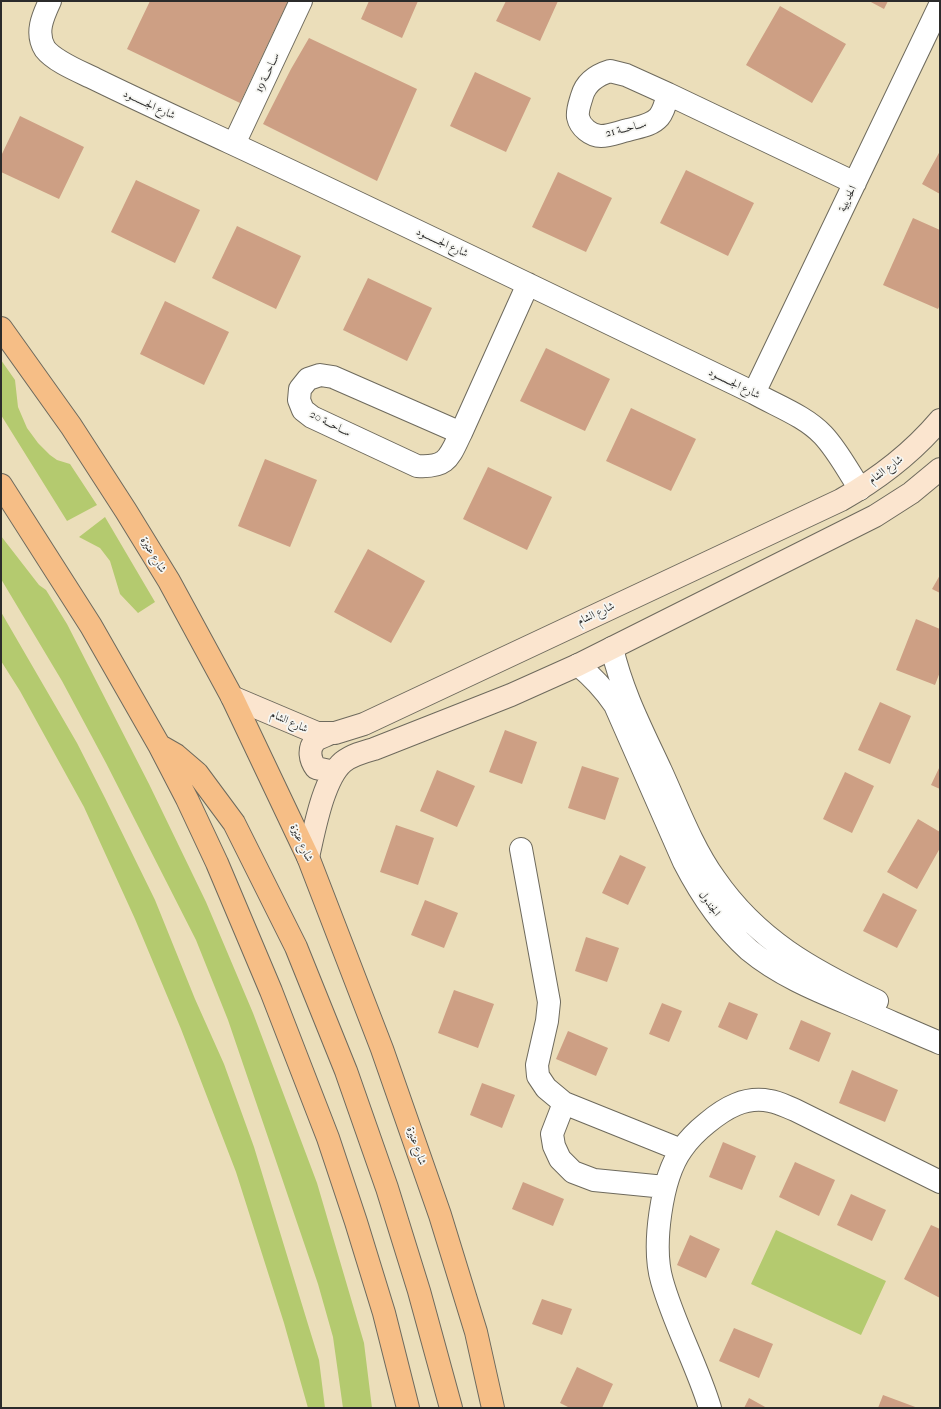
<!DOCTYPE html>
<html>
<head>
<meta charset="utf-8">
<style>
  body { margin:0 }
  #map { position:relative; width:941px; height:1409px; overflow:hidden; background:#ebdeba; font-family:"IM FELL French Canon",serif }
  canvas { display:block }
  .frame { position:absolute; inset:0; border:2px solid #2b2b2b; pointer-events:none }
</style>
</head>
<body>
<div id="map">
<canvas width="941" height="1409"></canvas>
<div class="frame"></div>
</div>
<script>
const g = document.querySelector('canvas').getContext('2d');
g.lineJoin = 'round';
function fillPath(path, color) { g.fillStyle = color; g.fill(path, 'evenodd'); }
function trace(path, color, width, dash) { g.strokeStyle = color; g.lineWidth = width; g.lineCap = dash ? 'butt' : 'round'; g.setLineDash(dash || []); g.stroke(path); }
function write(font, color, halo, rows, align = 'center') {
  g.font = font + ' "IM FELL French Canon",Amiri,serif'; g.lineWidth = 3.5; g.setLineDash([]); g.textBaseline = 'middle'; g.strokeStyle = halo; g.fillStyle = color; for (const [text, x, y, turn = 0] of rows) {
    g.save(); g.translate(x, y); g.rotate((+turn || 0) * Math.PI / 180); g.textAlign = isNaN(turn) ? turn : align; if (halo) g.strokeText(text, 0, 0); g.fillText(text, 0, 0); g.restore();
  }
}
const green = new Path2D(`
  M 1,360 L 15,380 L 18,407 L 27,428 L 38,443 L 50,455 L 57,460 L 70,464 L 97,505 L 67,521 L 1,415 Z
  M 105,517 L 155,602 L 138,613 L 120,594 L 110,561 L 100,548 L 79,537 Z
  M 1,536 L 39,585 L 46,590 L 67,624 L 149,784 L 206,902 L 253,1013 L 317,1183 L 364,1343 L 372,1408 L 343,1408 L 333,1337 L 318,1284 L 228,1020 L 196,940 L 106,763 L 62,681 L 1,579 Z
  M 1,612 L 77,743 L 105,798 L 155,900 L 195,999 L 224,1064 L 254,1147 L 307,1321 L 319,1360 L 325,1408 L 308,1408 L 284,1323 L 236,1172 L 181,1029 L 135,919 L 84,807 L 20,691 L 1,661 Z
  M 776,1230 L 886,1281 L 861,1335 L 751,1284 Z`);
const building = new Path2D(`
  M 150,1 L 288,1 L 240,103 L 127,49 Z
  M 369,1 L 418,1 L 402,38 L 361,19 Z
  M 506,1 L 558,1 L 540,41 L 496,21 Z
  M 869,1 L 888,1 L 884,9 Z
  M 780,6 L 846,44 L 812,103 L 746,65 Z
  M 309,38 L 417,89 L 377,181 L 263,124 L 291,69 Z
  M 475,72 L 531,98 L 506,152 L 450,126 Z
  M 20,116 L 84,147 L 59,199 L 1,172 L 1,156 Z
  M 940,151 L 940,194 L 922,184 Z
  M 686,170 L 754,203 L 728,256 L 660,223 Z
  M 558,172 L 612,198 L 586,252 L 532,227 Z
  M 136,180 L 200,210 L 175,263 L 111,232 Z
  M 913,218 L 940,230 L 940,305 L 938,309 L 883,285 Z
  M 237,226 L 301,256 L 276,309 L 212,278 Z
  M 368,278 L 432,308 L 407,361 L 343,330 Z
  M 165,301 L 229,332 L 204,385 L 140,354 Z
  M 546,348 L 610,379 L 585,431 L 520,401 Z
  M 631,408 L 696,439 L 671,491 L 606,461 Z
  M 265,459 L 317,480 L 290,547 L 238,526 Z
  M 488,467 L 552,497 L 527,550 L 463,519 Z
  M 368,549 L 425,581 L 391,643 L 334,612 Z
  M 940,575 L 940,593 L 932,589 Z
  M 916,619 L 940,629 L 940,672 L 935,685 L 896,670 Z
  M 880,702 L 911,716 L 890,764 L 858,750 Z
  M 505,730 L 537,742 L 522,784 L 489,772 Z
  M 582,766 L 619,778 L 605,820 L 568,808 Z
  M 940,766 L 940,789 L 931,785 Z
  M 437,770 L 475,786 L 457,827 L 420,811 Z
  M 845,772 L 874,786 L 852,833 L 823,819 Z
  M 918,819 L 940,832 L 940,848 L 917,889 L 887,872 Z
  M 396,825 L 434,838 L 418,885 L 380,872 Z
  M 620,855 L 646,867 L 628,905 L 602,893 Z
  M 883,893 L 917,910 L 897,948 L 863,931 Z
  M 425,900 L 458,913 L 444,948 L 411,935 Z
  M 586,937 L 619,948 L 607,982 L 575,971 Z
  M 454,990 L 494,1004 L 478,1048 L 438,1033 Z
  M 729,1002 L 758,1014 L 747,1040 L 718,1027 Z
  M 662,1003 L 682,1011 L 669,1042 L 649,1034 Z
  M 801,1020 L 831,1033 L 819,1062 L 789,1049 Z
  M 568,1031 L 608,1048 L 596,1076 L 556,1059 Z
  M 852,1070 L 898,1090 L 885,1122 L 839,1103 Z
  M 482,1083 L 515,1095 L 502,1128 L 470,1115 Z
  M 723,1142 L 756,1156 L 742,1190 L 709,1177 Z
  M 795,1162 L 835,1180 L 819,1216 L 779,1197 Z
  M 523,1182 L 564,1199 L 553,1226 L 512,1209 Z
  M 851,1194 L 886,1210 L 872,1241 L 837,1225 Z
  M 931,1225 L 940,1229 L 940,1298 L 904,1279 Z
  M 690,1235 L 720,1249 L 706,1278 L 677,1265 Z
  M 542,1299 L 572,1309 L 562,1335 L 532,1324 Z
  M 734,1328 L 773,1344 L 759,1378 L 719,1361 Z
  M 577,1367 L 613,1384 L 602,1408 L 570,1408 L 560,1403 Z
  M 883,1395 L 918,1408 L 878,1408 Z
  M 749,1398 L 767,1408 L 744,1408 Z`);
const street = new Path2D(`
  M 50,1 C 43,16 35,33 45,49 C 55,62 81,72 95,79 C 140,101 184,121 229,142 C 405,224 579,309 754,393 C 777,406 805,416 823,435 C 838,451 848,471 860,489
  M 610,71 L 626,75 L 668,94 C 666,102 664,111 659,117 C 651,126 638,127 628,130 C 619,132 610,136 601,136 C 591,136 580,127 578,117 C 577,110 580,103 582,96 C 586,82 597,75 610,71 Z
  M 668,94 L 855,183
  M 234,144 L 301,1
  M 320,375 L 333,377 L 461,433 C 449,457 448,468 417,466 L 312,417 L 303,410 L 299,400 L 300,389 L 308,379 Z
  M 754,393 L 940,5
  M 461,433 L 528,284
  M 612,648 C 622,692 642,730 661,771 C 677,806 692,847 715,879 C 757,940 812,970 877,1001
  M 578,665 C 593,677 604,689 615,705 L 684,862 C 701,895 721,925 749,950 C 778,974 813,989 847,1003 C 878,1016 909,1030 940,1043
  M 521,849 L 549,1002 L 547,1021 L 537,1065 L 538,1076 L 546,1088 L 564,1103 L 681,1150
  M 564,1103 L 552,1134 L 554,1146 L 560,1159 L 573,1172 L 594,1180 L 665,1187
  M 710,1408 C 697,1365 674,1324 662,1281 C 652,1247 661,1178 682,1149 C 689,1139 697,1131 707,1123 C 725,1108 745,1096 770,1101 C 778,1102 787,1107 795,1110 L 940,1182`);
const secondary = new Path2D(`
  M 232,697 L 317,733 L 335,733 L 364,724 L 841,500 C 878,479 912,453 940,420
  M 329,734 C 325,736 318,738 315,741 C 308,749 310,760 316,768 L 334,772
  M 308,857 C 314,832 323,779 343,762 C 352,755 363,752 374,749 L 511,695 L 578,665 L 875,516 L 911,493 L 940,469`);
const highway = new Path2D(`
  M 1,328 L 71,426 L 126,511 L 169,581 L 232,697 L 308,857 L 382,1049 L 440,1215 L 476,1332 L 493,1408
  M 1,485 L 91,626 L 159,745 L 187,799 L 217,863 L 271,991 L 328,1138 L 356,1222 L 384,1313 L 408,1408
  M 162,747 L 176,755 L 197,773 L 234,823 L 296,947 L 346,1071 L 387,1188 L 419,1291 L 451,1408`);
const streetNames = [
  ["ســاحـــة 19",268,73,-65],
  ["شارع الجــــــــود",149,105,25],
  ["ســاحـــة 21",626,129,-14],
  ["الحديبية",848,199,-64],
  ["شارع الجــــــــود",442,243,25],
  ["شارع الجــــــــود",734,384,26],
  ["ســاحـــة 20",330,424,27],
  ["شارع الشام",886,470,-36],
  ["شارع عنيزة",153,555,59],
  ["شارع الشام",596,614,-25],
  ["شارع الشام",289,722,24],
  ["شارع عنيزة",301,843,65],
  ["الجندول",709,904,54],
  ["شارع عنيزة",416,1146,71]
];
fillPath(green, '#b4ca6f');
fillPath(building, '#cd9f84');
trace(street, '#6e6a5d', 24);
trace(secondary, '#6e6a5d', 24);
trace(highway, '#6e6a5d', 24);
trace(street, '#fff', 22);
trace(secondary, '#fbe5cf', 22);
trace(highway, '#f6be86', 22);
write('11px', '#2b2b2b', '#f6f6f2', streetNames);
</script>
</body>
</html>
